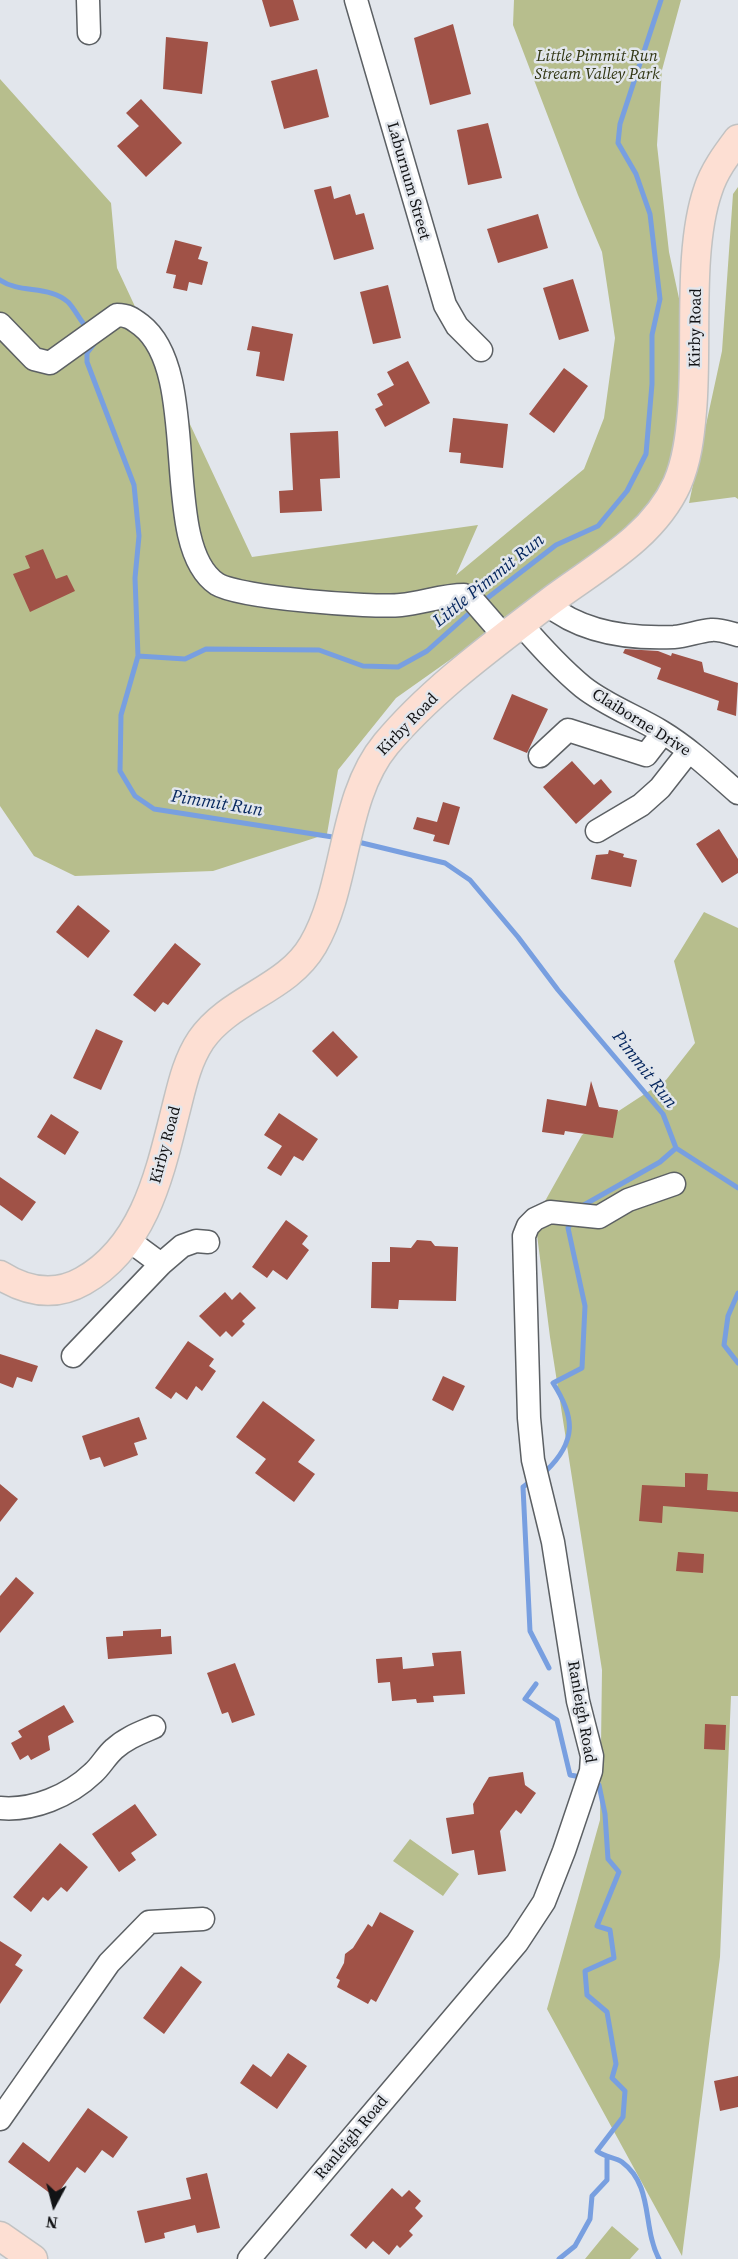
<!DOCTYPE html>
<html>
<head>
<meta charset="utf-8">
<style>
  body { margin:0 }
  #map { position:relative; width:738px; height:2259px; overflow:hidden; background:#e2e6ec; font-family:"Source Serif 4",serif }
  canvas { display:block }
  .north { position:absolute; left:24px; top:2175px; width:60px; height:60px; -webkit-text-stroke:4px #e2e6ec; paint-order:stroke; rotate:187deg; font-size:16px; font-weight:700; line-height:24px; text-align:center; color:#121315 }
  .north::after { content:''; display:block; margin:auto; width:21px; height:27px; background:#121315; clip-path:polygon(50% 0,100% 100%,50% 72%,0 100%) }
</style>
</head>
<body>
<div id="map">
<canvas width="738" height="2259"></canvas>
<div class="north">N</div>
</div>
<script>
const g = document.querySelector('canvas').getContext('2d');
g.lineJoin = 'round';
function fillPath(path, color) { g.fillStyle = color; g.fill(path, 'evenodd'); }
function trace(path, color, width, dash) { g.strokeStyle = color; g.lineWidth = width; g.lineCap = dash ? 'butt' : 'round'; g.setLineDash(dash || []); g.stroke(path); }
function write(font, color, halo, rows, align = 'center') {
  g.font = font + ' "Source Serif 4",serif'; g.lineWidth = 5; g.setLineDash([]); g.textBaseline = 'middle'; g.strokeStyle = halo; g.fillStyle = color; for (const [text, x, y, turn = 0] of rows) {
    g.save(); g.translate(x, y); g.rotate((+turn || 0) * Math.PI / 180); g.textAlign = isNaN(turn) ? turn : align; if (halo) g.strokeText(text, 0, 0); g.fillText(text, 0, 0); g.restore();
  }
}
const green = new Path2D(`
  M 514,0 L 681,0 L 662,70 L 657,145 L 669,252 L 683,317 L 675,472 L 625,536 L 396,698 L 338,770 L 327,834 L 213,871 L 75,876 L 34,856 L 0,806 L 0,79 L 111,203 L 117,268 L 252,557 L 478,525 L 456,575 L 584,469 L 604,418 L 615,338 L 602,252 L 578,195 L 513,25 Z
  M 738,187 L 738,499 L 735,497 L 689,503 L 722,351 L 733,194 Z
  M 704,912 L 738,928 L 738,1696 L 731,1696 L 720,1957 L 682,2256 L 547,2009 L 600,1820 L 602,1670 L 550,1337 L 535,1219 L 582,1135 L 666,1080 L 695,1043 L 674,961 Z
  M 410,1839 L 459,1874 L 443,1896 L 393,1861 Z
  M 612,2226 L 639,2249 L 630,2259 L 585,2259 Z`);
const stream = new Path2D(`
  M 0,280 C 20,294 49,285 68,302 C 75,309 80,321 88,329
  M 94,344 L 87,353 L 87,362 L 134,485 L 139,536 L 135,578 L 138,656 L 121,715 L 120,771 L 135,796 L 154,809 L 339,838
  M 481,603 L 556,545 L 598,526 L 627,491 L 646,454 L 652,384 L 652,335 L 660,299 L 650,214 L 636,174 L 618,143 L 620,124 L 661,0
  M 138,656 L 185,659 L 206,649 L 319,650 L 363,666 L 398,667 L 427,651 L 474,609
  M 354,841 L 445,863 L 470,880 L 518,937 L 558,990 L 663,1114 L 676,1148 L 738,1188
  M 582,1206 L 660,1162 L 676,1148
  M 738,1293 L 728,1316 L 724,1345 L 738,1363
  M 546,1471 C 577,1441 575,1417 553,1383 L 582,1368 L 585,1306 L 568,1228 L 571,1223
  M 527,1484 L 523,1487 L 530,1631 L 549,1668
  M 536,1684 L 525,1699 L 557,1720 L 570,1775 L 581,1777
  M 599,1785 L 605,1814 L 608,1859 L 619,1872 L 597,1926 L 610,1930 L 614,1958 L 585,1971 L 587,1995 L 607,2012 L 616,2064 L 612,2078 L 625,2091 L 623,2117 L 597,2151 C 606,2158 615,2157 622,2162 C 654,2186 642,2227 659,2259
  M 559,2259 L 575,2246 L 590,2219 L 592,2196 L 607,2180 L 607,2159`);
const building = new Path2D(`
  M 262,0 L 293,0 L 299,20 L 270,27 Z
  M 453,24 L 471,94 L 430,105 L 414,38 Z
  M 166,37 L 208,42 L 202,94 L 163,89 Z
  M 317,69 L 329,117 L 284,129 L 271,81 Z
  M 141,99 L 182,143 L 146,177 L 117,146 L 139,126 L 126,113 Z
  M 488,123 L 502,178 L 468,185 L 457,130 Z
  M 331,186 L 334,199 L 350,194 L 356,215 L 364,213 L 374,249 L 334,260 L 314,190 Z
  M 538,214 L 548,248 L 498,263 L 487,229 Z
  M 175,240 L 202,247 L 198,259 L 208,262 L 202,285 L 189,282 L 187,291 L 173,288 L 176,275 L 166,273 Z
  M 573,279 L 589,331 L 559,340 L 543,288 Z
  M 388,285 L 401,338 L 373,344 L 360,292 Z
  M 252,326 L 293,334 L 284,381 L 256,376 L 260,352 L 247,350 Z
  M 408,361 L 430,403 L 385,427 L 375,409 L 383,405 L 377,394 L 394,385 L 387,372 Z
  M 564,368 L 588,386 L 554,433 L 529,414 Z
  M 453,418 L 508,424 L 503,468 L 460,463 L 461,453 L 449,452 Z
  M 338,431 L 340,478 L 320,479 L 322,511 L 280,513 L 279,491 L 293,490 L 290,433 Z
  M 43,549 L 56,579 L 67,575 L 75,591 L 30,612 L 13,574 L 30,568 L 25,556 Z
  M 625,649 L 658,651 L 671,656 L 672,653 L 702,662 L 704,672 L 738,683 L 736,716 L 717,710 L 719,701 L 657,679 L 661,668 L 623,653 Z
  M 512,694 L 548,709 L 527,753 L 493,739 Z
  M 572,761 L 594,785 L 601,779 L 612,792 L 576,824 L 543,787 Z
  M 443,802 L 460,807 L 449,845 L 433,841 L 435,835 L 413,829 L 417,817 L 437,822 Z
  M 719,829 L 738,859 L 738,873 L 722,883 L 696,844 Z
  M 609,850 L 624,854 L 623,857 L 637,860 L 631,887 L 591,879 L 596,855 L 608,854 Z
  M 78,905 L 110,931 L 88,958 L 56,932 Z
  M 175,943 L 201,964 L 168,1005 L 163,1002 L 155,1012 L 133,995 Z
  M 96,1029 L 123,1041 L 101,1090 L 73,1078 Z
  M 333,1031 L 358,1057 L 337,1077 L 312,1051 Z
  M 591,1081 L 599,1107 L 618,1110 L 613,1138 L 565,1131 L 564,1135 L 542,1132 L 547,1099 L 586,1106 Z
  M 279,1113 L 318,1139 L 303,1161 L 294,1156 L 281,1176 L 267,1168 L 282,1146 L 264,1135 Z
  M 51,1114 L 79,1132 L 65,1155 L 37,1137 Z
  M 0,1177 L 36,1202 L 22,1221 L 0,1205 Z
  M 286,1220 L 308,1236 L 302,1244 L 309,1250 L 287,1280 L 273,1270 L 267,1278 L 252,1267 Z
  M 417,1240 L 431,1241 L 435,1246 L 458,1247 L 456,1301 L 399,1300 L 398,1309 L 371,1308 L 372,1262 L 390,1262 L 390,1247 L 411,1248 Z
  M 225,1292 L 232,1300 L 240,1292 L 256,1308 L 242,1321 L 245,1324 L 232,1337 L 226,1331 L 220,1337 L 199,1316 Z
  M 188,1341 L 214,1359 L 209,1366 L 216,1371 L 202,1391 L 196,1386 L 187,1400 L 176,1392 L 171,1399 L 155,1388 Z
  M 0,1354 L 38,1366 L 32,1382 L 17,1377 L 13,1388 L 0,1383 Z
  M 443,1376 L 465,1386 L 453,1411 L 432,1400 Z
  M 263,1401 L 315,1440 L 298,1462 L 315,1474 L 294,1502 L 255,1473 L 266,1459 L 236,1437 Z
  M 139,1417 L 147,1439 L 134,1443 L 138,1455 L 104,1467 L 100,1457 L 90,1460 L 82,1436 Z
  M 685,1473 L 708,1474 L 707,1490 L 738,1492 L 738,1512 L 663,1506 L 662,1523 L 639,1521 L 642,1485 L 685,1487 Z
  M 0,1484 L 18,1499 L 0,1522 Z
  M 678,1552 L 704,1554 L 703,1573 L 676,1571 Z
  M 16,1577 L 34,1593 L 0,1633 L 0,1596 Z
  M 161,1629 L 161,1637 L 171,1636 L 172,1654 L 108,1659 L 106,1637 L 123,1636 L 123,1631 Z
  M 461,1651 L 465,1694 L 433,1696 L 434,1702 L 417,1703 L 416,1699 L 392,1701 L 390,1682 L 378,1683 L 376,1659 L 402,1657 L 403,1669 L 434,1666 L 432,1653 Z
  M 235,1663 L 255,1715 L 232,1723 L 228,1712 L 222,1714 L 207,1673 Z
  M 64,1705 L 74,1722 L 48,1736 L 50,1750 L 31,1760 L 28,1755 L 20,1760 L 11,1743 L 22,1737 L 18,1731 Z
  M 705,1724 L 726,1725 L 725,1750 L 704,1749 Z
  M 523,1772 L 525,1785 L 536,1793 L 521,1814 L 516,1810 L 500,1831 L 506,1871 L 478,1875 L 474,1850 L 452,1854 L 446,1818 L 474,1814 L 473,1804 L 489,1777 Z
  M 135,1804 L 157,1835 L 131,1853 L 136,1860 L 119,1872 L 92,1834 Z
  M 60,1843 L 88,1867 L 67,1892 L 61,1887 L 48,1901 L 43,1897 L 31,1912 L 13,1897 Z
  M 380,1912 L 414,1931 L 376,2002 L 371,1999 L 368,2004 L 337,1987 L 340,1980 L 336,1978 L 344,1963 L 345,1954 L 353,1948 L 368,1924 L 372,1927 Z
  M 0,1941 L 22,1955 L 15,1965 L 23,1970 L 0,2004 Z
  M 181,1966 L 202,1982 L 164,2034 L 143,2018 Z
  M 288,2053 L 307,2066 L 277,2109 L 240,2083 L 253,2064 L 271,2077 Z
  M 738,2076 L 738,2107 L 720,2111 L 714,2081 Z
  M 88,2108 L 128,2137 L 113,2158 L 102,2150 L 85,2173 L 77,2167 L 55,2197 L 8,2162 L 23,2142 L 49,2162 Z
  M 207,2173 L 220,2228 L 197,2233 L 195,2225 L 164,2233 L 165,2238 L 145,2243 L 137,2211 L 191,2199 L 186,2178 Z
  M 392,2188 L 402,2197 L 409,2190 L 421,2201 L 415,2208 L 423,2216 L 409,2231 L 413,2235 L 400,2248 L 397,2245 L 389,2255 L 373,2241 L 366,2249 L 350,2235 Z`);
const minor = new Path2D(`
  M 88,0 L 89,33
  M 356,0 L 445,305 L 457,326 L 481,350
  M 0,324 L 34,359 L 50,363 L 117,315 C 128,315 133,319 141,325 C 203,373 158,545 217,584 C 240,598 372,608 401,605 C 422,603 443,595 464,595 L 472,599 L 505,637
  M 547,604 C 582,633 630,639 674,637 C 687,636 699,631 711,630 C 719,629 730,633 738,635
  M 521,624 C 540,646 560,668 583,687 C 607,706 636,716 662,732 C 690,749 714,772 738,793
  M 540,756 L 568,730 L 646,755 L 663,733
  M 597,831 L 641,805 L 660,788 L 689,751
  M 127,1239 L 161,1264
  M 73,1356 L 161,1264 L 182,1246 L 196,1241 L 208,1242
  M 0,1808 C 33,1811 69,1796 93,1773 C 101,1766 106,1756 114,1749 C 126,1738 140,1733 154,1727
  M 0,2119 L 109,1963 L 149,1922 L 203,1919
  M 249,2259 L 517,1943 L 544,1902 L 564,1851 L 591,1771 L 592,1756 L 578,1701 L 553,1542 L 533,1460 L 529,1418 L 524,1236 L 528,1226 L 535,1219 L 550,1212 L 599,1217 L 628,1200 L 674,1184`);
const major = new Path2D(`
  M 0,1275 C 27,1292 55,1297 83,1281 C 145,1246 160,1172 176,1109 C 182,1085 187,1061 201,1040 C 230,998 287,990 313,945 C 348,885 341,798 386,744 C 431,690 492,646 548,603 C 594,568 652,539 677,484 C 687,461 690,436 692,411 C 698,345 687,251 708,190 C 714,171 726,155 738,139
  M 0,2236 L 33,2259`);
const parkNames = [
  ["Little Pimmit Run",597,57],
  ["Stream Valley Park",597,75]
];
const streetNames = [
  ["Laburnum Street",408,181,74],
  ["Kirby Road",696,328,-89],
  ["Claiborne Drive",641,723,32],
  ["Kirby Road",408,725,-46],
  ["Kirby Road",166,1145,-75],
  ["Ranleigh Road",581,1712,80],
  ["Ranleigh Road",352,2138,-50]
];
const waterNames = [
  ["Little Pimmit Run",489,581,-39],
  ["Pimmit Run",217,804,9],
  ["Pimmit Run",644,1070,52]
];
fillPath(green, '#b7be8d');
trace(stream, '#789fe0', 5);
fillPath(building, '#a05247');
trace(minor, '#5c6064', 25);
trace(major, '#c1c2c2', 31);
trace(minor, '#fff', 22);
trace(major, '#fddfd3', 28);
write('italic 16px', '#303512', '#e2e6ec', parkNames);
write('16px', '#121315', '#e2e6ec', streetNames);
write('italic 18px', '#04255d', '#e2e6ec', waterNames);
</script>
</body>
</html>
